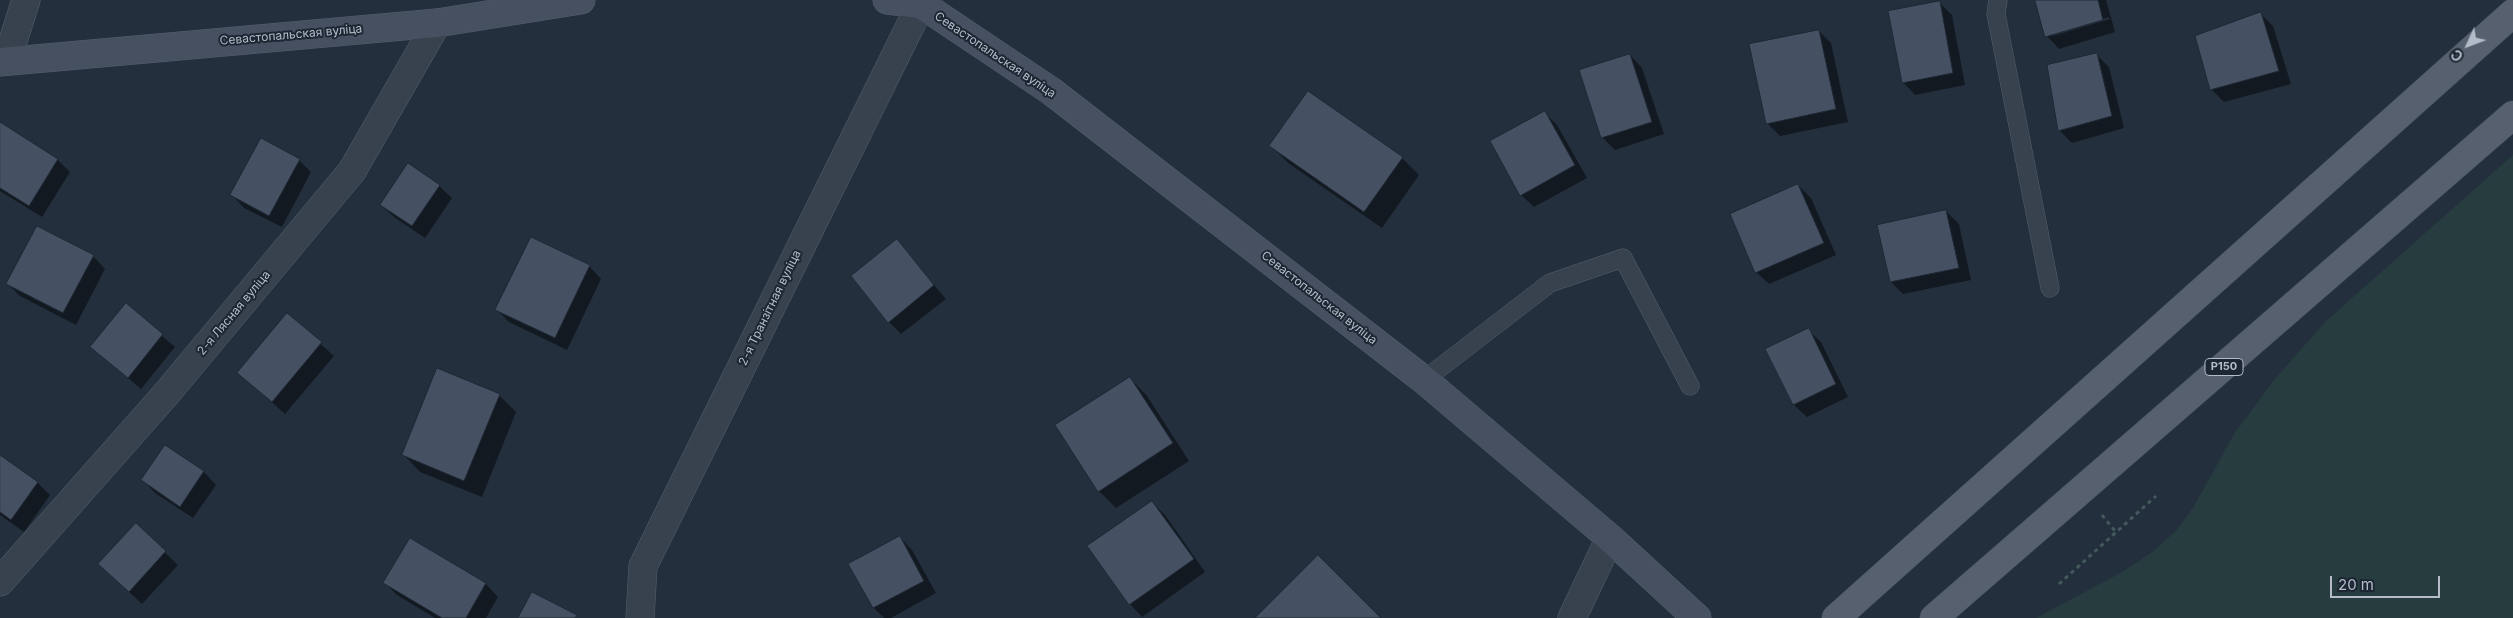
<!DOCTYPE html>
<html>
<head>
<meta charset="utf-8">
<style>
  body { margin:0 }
  #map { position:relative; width:2513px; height:618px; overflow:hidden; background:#242f3e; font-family:Inter,sans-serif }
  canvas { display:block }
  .north { position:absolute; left:2443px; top:20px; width:50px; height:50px; -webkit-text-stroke:4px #1d2633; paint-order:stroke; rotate:227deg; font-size:14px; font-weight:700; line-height:20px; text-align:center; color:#b4bcc9 }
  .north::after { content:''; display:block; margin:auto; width:18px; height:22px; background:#b4bcc9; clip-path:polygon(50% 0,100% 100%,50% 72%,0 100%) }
  .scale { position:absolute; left:2330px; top:576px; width:110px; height:22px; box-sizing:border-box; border:2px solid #b4bcc9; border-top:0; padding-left:6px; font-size:15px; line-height:18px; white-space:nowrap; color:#b4bcc9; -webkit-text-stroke:4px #1d2633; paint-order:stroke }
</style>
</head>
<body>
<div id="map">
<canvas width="2513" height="618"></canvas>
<div class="north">С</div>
<div class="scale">20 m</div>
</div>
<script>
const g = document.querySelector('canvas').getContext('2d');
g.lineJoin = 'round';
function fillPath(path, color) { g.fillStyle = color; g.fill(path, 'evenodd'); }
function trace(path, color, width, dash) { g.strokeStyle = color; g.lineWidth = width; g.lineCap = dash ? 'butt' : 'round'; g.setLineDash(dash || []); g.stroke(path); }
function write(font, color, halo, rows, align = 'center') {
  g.font = font + ' Inter,sans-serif'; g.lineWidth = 4; g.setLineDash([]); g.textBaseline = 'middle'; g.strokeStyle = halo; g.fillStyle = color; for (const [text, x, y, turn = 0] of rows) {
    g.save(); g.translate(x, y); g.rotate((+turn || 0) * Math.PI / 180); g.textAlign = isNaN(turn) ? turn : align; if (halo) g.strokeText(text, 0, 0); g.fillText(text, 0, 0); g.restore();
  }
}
const green = new Path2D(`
  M 2513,155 L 2513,618 L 2036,618 L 2122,572 L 2151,553 L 2176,531 L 2193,508 L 2234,434 L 2274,380 L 2325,322 Z`);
const shadow = new Path2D(`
  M 2036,0 L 2106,0 L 2115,32 L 2059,49 L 2047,36 ZM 2109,17 L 2110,19 L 2053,36 L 2053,33 Z
  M 1939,2 L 1952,15 L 1965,85 L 1915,95 L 1903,82 Z
  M 2261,14 L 2273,26 L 2291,84 L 2224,102 L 2211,89 Z
  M 1819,31 L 1831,43 L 1848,122 L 1780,136 L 1767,123 Z
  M 1630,55 L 1642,68 L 1664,134 L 1615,150 L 1602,137 Z
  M 2097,55 L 2109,67 L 2124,128 L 2072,143 L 2059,130 Z
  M 1544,112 L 1557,125 L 1587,178 L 1534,207 L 1521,195 Z
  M 0,124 L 58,160 L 70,172 L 42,217 L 0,191 Z
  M 1271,146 L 1402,158 L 1419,175 L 1382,228 L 1288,163 Z
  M 299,160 L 311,172 L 282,227 L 244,208 L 232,195 Z
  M 1798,185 L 1811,198 L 1836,255 L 1769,284 L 1756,272 Z
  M 439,186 L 452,198 L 425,238 L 394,217 L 381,205 Z
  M 1946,211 L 1959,224 L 1971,280 L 1903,294 L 1891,282 Z
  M 897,241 L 946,299 L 901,334 L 889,322 Z
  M 93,256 L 105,269 L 76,325 L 20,296 L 8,284 Z
  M 589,266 L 601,279 L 567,350 L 509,322 L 497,310 Z
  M 126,305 L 175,347 L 141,389 L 92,347 Z
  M 288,315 L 334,356 L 285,414 L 239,373 Z
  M 1808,330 L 1821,342 L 1848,397 L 1807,417 L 1794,405 L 1767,350 Z
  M 1130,378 L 1147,396 L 1189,461 L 1116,508 L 1099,491 Z
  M 499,395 L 516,412 L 482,497 L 420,472 L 403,454 Z
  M 166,447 L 204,472 L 216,485 L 193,518 L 155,493 L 143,480 Z
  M 0,456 L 38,483 L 50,495 L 24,532 L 0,515 Z
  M 1152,502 L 1165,515 L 1205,572 L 1142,617 L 1130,604 Z
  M 136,525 L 178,565 L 142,604 L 112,576 Z
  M 900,537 L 912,550 L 936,593 L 891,618 L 884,618 L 874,608 L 850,564 Z
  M 410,540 L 486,584 L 498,597 L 486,618 L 435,618 L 397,595 L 385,583 Z`);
const building = new Path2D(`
  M 2035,0 L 2098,0 L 2103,20 L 2045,37 Z
  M 1940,1 L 1953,73 L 1902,83 L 1888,11 Z
  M 2261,12 L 2279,71 L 2210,90 L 2195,36 Z
  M 1819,30 L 1836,109 L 1766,124 L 1749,44 Z
  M 2097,53 L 2112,116 L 2058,131 L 2047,65 Z
  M 1630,54 L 1652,122 L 1601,138 L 1579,70 Z
  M 1308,91 L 1403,157 L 1364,212 L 1269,146 Z
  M 1545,111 L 1575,165 L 1520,196 L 1490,141 Z
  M 0,122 L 58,159 L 29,206 L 0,188 Z
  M 261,138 L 300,159 L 269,216 L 230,195 Z
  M 408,163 L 440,185 L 412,226 L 380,205 Z
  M 1798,184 L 1824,243 L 1755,273 L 1730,214 Z
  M 1946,210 L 1959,268 L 1890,282 L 1877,225 Z
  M 37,226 L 94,255 L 63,313 L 6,284 Z
  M 531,237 L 590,265 L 555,338 L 495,310 Z
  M 897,239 L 934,285 L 888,323 L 851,276 Z
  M 126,303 L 163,334 L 128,378 L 90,347 Z
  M 287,313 L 322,342 L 272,402 L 237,373 Z
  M 1809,328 L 1836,384 L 1793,405 L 1765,349 Z
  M 437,368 L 500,394 L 464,481 L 402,455 Z
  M 1130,377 L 1173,443 L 1098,492 L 1055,425 Z
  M 165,445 L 204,471 L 180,507 L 141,480 Z
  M 0,455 L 38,482 L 11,520 L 0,512 Z
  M 1152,501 L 1194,559 L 1129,605 L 1087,546 Z
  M 136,523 L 166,551 L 129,592 L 98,564 Z
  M 900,536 L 924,581 L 873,608 L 848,564 Z
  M 410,538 L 486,583 L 466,618 L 442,618 L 383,583 Z
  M 1318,555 L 1381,618 L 1255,618 Z
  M 532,592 L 577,615 L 575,618 L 518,618 Z`);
const path = new Path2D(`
  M 2102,515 L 2116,532
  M 2059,584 L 2156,496`);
const lane = new Path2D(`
  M 1998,0 L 1996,14 L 2050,288
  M 1424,380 L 1550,283 L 1623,258 L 1690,386`);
const street = new Path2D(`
  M 7,60 L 26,0
  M 0,582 L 167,393 L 352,171 L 437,23
  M 640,618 L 643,566 L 921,4 L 928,0
  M 1572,618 L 1610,538`);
const secondary = new Path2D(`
  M 887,0 L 921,4 L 1051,91 L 1424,380 L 1610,538 L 1697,618
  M 0,62 L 437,23 L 581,0`);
const primary = new Path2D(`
  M 1836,618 L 2513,13
  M 1934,618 L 2513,115`);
const shields = [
  [2224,367,38]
];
const shieldNames = [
  ["Р150",2224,367]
];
const streetNames = [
  ["Севастопальская вуліца",291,35,-5],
  ["Севастопальская вуліца",995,55,34],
  ["Севастопальская вуліца",1319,298,38],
  ["2-я Транзітная вуліца",770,308,-64],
  ["2-я Лясная вуліца",234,313,-50]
];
fillPath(green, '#263c3f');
fillPath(shadow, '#0007');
fillPath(building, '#455162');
trace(building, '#1f2835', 1);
trace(lane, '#565f6c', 19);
trace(street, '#565f6c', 29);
trace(secondary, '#565f6c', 29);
trace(primary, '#414a57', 29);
trace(path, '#44595c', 3, [4, 4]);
trace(lane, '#38414e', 18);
trace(street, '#38414e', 28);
trace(secondary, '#465061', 28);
trace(primary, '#56606e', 28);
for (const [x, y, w] of shields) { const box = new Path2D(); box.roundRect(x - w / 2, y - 8.5, w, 17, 4); g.fillStyle = '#1d2633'; g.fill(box); trace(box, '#b4bcc9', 1); }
write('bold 11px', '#b4bcc9', null, shieldNames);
write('12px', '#b4bcc9', '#1d2633', streetNames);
</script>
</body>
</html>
